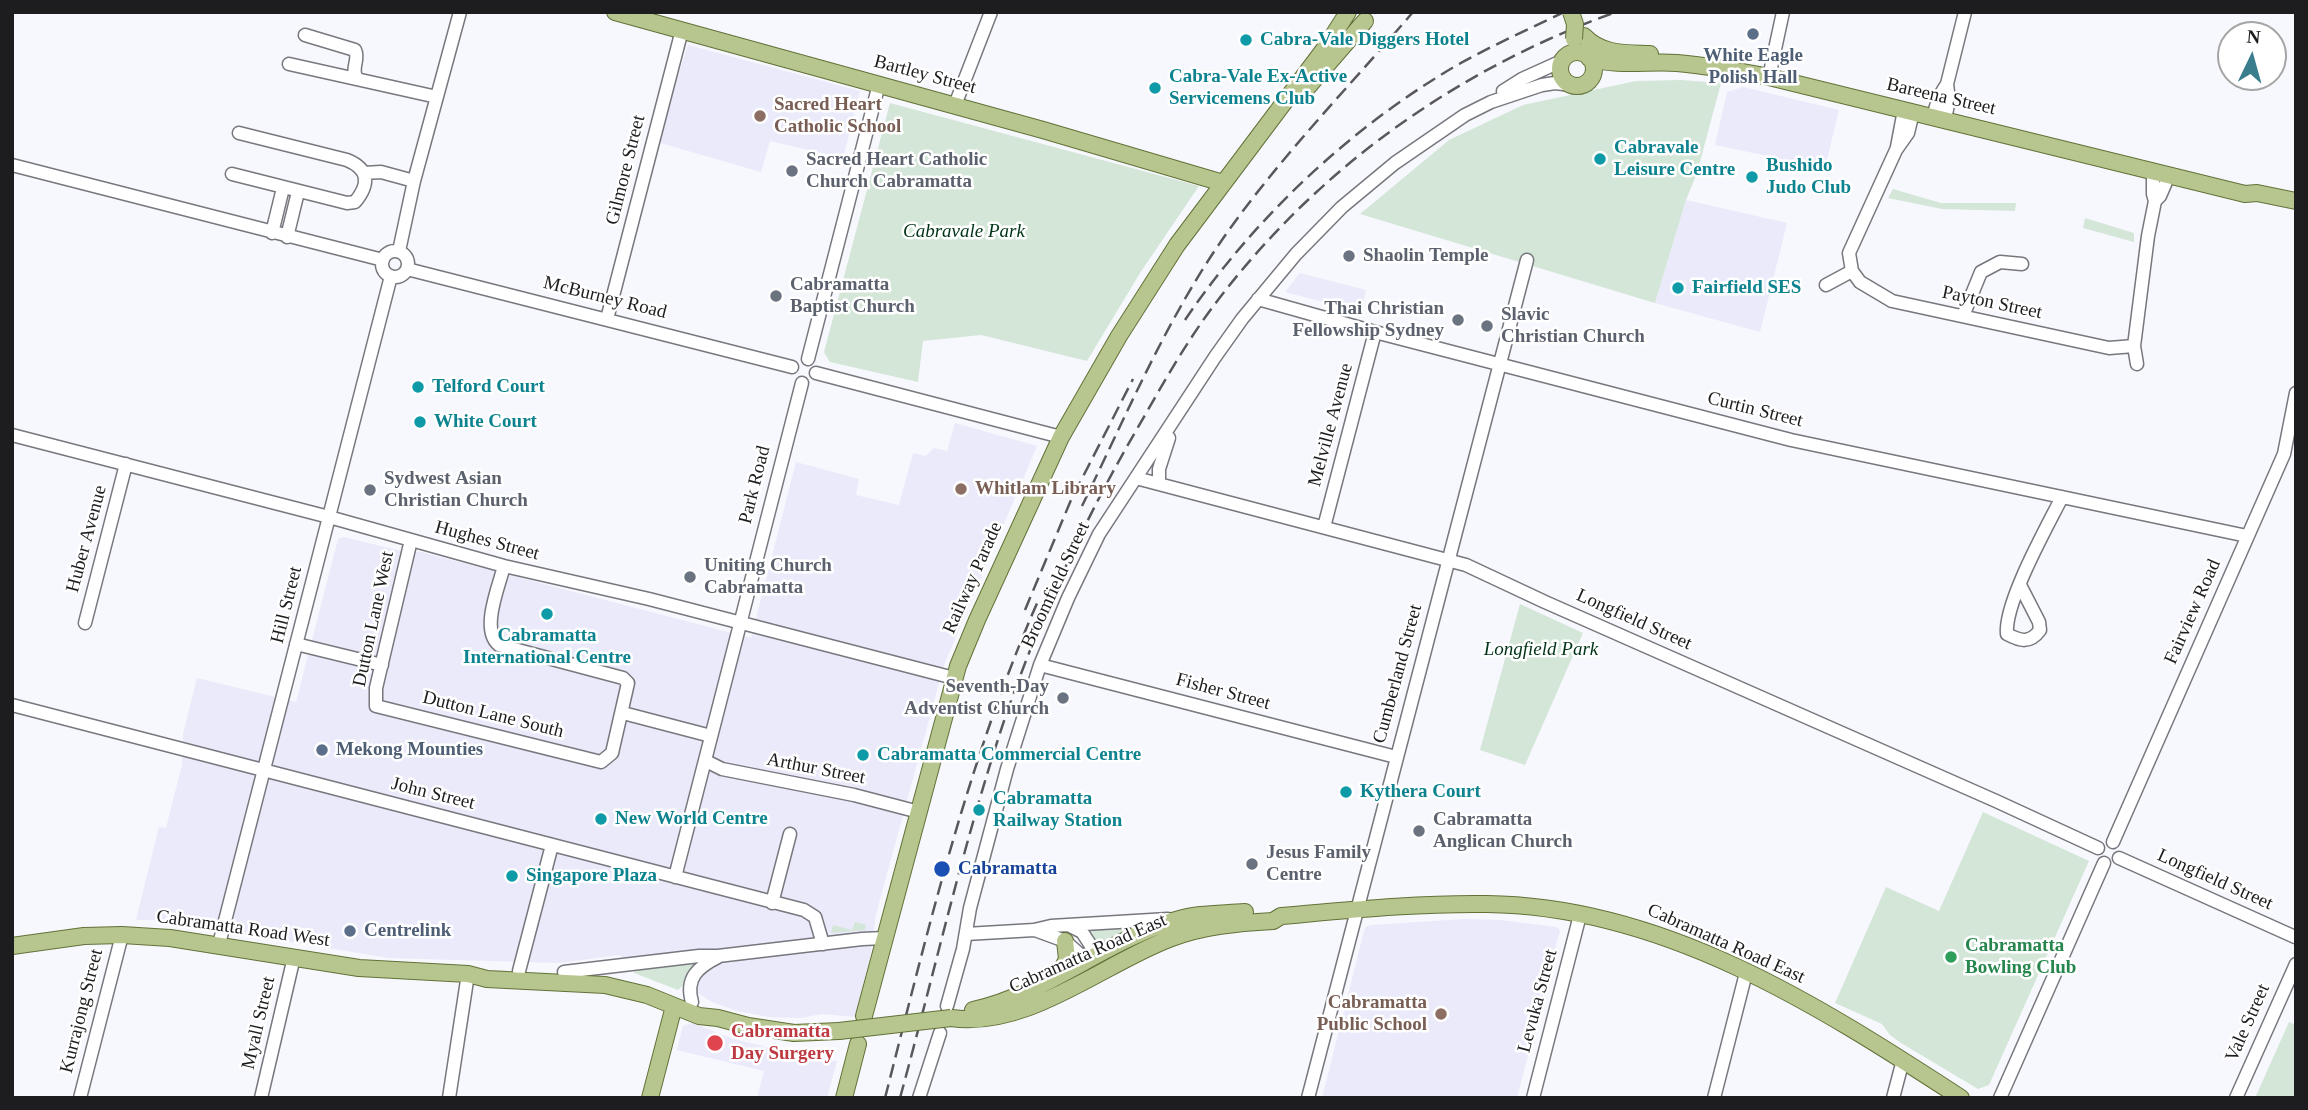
<!DOCTYPE html>
<html>
<head>
<meta charset="utf-8">
<style>
  body { margin:0 }
  #map { position:relative; width:2308px; height:1110px; overflow:hidden; background:#f7f7fe; font-family:"Times New Roman",serif }
  canvas { display:block }
  .frame { position:absolute; inset:0; border:14px solid #1d1d20; pointer-events:none }
  .north { position:absolute; left:2217px; top:21px; width:70px; height:70px; box-sizing:border-box; background:#fff; border:2px solid #a5a5a6; border-radius:50%; rotate:5deg; font-size:19px; font-weight:700; line-height:28px; text-align:center; color:#1d1d20 }
  .north::after { content:''; display:block; margin:auto; width:24px; height:32px; background:#3a7e8d; clip-path:polygon(50% 0,100% 100%,50% 72%,0 100%) }
</style>
</head>
<body>
<div id="map">
<canvas width="2308" height="1110"></canvas>
<div class="frame"></div>
<div class="north">N</div>
</div>
<script>
const g = document.querySelector('canvas').getContext('2d');
g.lineJoin = 'round';
function fillPath(path, color) { g.fillStyle = color; g.fill(path, 'evenodd'); }
function trace(path, color, width, dash) { g.strokeStyle = color; g.lineWidth = width; g.lineCap = dash ? 'butt' : 'round'; g.setLineDash(dash || []); g.stroke(path); }
function write(font, color, halo, rows, align = 'center') {
  g.font = font + ' "Times New Roman",serif'; g.lineWidth = 5; g.setLineDash([]); g.textBaseline = 'middle'; g.strokeStyle = halo; g.fillStyle = color; for (const [text, x, y, turn = 0] of rows) {
    g.save(); g.translate(x, y); g.rotate((+turn || 0) * Math.PI / 180); g.textAlign = isNaN(turn) ? turn : align; if (halo) g.strokeText(text, 0, 0); g.fillText(text, 0, 0); g.restore();
  }
}
const built = new Path2D(`
  M 688,45 L 860,91 L 843,158 L 770,141 L 761,172 L 657,142 Z
  M 1743,87 L 1839,110 L 1825,168 L 1715,145 L 1727,92 Z
  M 1686,200 L 1787,223 L 1760,332 L 1655,303 Z
  M 1300,273 L 1366,290 L 1361,312 L 1285,292 Z
  M 955,423 L 1037,446 L 944,665 L 876,914 L 870,957 L 855,1017 L 822,1014 L 800,1018 L 769,1017 L 737,1011 L 712,1002 L 701,995 L 619,955 L 559,963 L 389,958 L 237,933 L 235,931 L 209,926 L 205,929 L 153,920 L 136,920 L 159,827 L 166,828 L 182,765 L 183,734 L 197,678 L 296,702 L 338,539 L 344,537 L 397,550 L 421,552 L 751,638 L 796,462 L 859,479 L 856,495 L 899,505 L 913,453 L 926,456 L 934,448 L 947,451 Z
  M 1464,919 L 1500,920 L 1557,927 L 1560,930 L 1517,1098 L 1322,1098 L 1365,927 L 1371,925 Z
  M 692,1023 L 734,1039 L 770,1048 L 769,1053 L 799,1060 L 837,1061 L 827,1098 L 757,1098 L 764,1071 L 677,1050 L 683,1026 Z`);
const green = new Path2D(`
  M 1681,80 L 1721,83 L 1697,173 L 1686,200 L 1655,303 L 1360,214 L 1449,140 L 1523,105 L 1636,81 Z
  M 890,103 L 1199,186 L 1140,273 L 1087,361 L 981,335 L 923,341 L 918,382 L 830,362 L 824,352 Z
  M 1893,189 L 1941,203 L 2016,203 L 2015,211 L 1942,209 L 1888,198 Z
  M 2085,218 L 2134,233 L 2134,242 L 2083,228 Z
  M 1520,604 L 1583,633 L 1525,765 L 1480,750 Z
  M 1983,812 L 2089,861 L 1989,1085 L 1978,1089 L 1901,1043 L 1890,1035 L 1882,1024 L 1835,1003 L 1886,887 L 1939,911 Z
  M 855,922 L 866,925 L 865,930 L 831,933 L 833,925 L 852,930 Z
  M 1150,923 L 1098,947 L 1086,928 Z
  M 697,962 C 689,970 685,985 678,990 L 634,973 L 635,967 Z
  M 2289,1022 L 2296,1025 L 2296,1098 L 2255,1098 Z`);
const minor = new Path2D(`
  M 305,35 L 355,50 C 360,60 350,69 357,78
  M 289,64 L 437,97
  M 1769,77 L 1783,12
  M 1503,91 L 1522,79 L 1564,60
  M 955,105 L 991,12
  M 1933,116 L 1939,97 L 1947,84 L 1965,12
  M 1945,119 L 1949,100 L 1947,84
  M 1897,147 L 1904,110
  M 12,165 L 383,260
  M 364,173 L 381,172 L 414,181
  M 232,174 L 347,203 L 355,202 C 370,184 369,169 347,160 L 239,133
  M 2155,201 L 2160,196 L 2169,175
  M 272,233 L 283,188
  M 287,237 L 298,192
  M 399,251 L 414,181 L 460,12
  M382 264a13 13 0 1 1 26 0a13 13 0 1 1-26 0Z
  M 407,269 L 792,367
  M 1852,271 L 1860,282 L 1892,301 L 2109,348 L 2134,346
  M 1826,285 L 1852,271 L 1849,253 L 1896,150 L 1908,133 L 1913,112
  M 1258,299 L 1375,332 L 1791,440 L 2247,536
  M 1963,316 L 1981,272 L 2000,262 L 2022,264
  M 607,319 L 682,30
  M 808,359 L 879,84
  M 2137,364 L 2134,346 L 2148,236 L 2155,201 L 2153,194 L 2153,171
  M 816,373 L 1061,437
  M 12,435 L 329,517 L 504,566 L 649,599 L 954,678
  M 1136,478 L 1466,565 L 1545,602 L 1996,801 L 2098,848
  M 1159,483 L 1159,469 L 1169,438
  M 1324,527 L 1375,332
  M 411,540 L 376,688 L 376,706 L 601,762 L 612,753 L 628,683 L 623,678 L 499,645 C 480,630 499,586 504,566
  M 2020,585 L 2039,622 L 2040,630 C 2030,644 2020,641 2007,634 C 2004,603 2047,527 2062,497
  M 85,623 L 126,464
  M 296,644 L 382,665
  M 1040,665 L 1396,757
  M 12,705 L 804,910 L 815,917 L 823,944
  M 623,713 L 711,736
  M 706,761 L 722,769 L 854,795 L 919,812
  M 2113,842 L 2284,454 L 2296,393
  M 2119,858 L 2295,937
  M 675,877 L 802,383
  M 772,903 L 790,834
  M 1070,926 L 1082,932 L 1097,955
  M 1035,930 L 1065,941 L 1087,961
  M 966,934 L 1034,930 L 1051,926 L 1168,919
  M 219,944 L 391,276
  M 519,971 L 552,845
  M 564,972 L 699,956 L 718,956 L 862,939 L 885,938
  M 692,1002 C 685,978 698,967 718,957
  M 947,1006 L 963,949 L 970,908 L 1007,769 L 1040,665 L 1068,598 L 1099,534 L 1215,357 L 1242,319 L 1296,254 L 1342,207 L 1395,163 L 1465,115 L 1491,102 L 1542,85 L 1555,83 L 1572,85
  M 80,1098 L 122,935
  M 261,1098 L 294,957
  M 449,1098 L 468,974
  M 919,1098 L 940,1033
  M 1308,1098 L 1527,260
  M 1533,1098 L 1580,915
  M 1714,1098 L 1746,973
  M 1893,1098 L 1903,1060
  M 2000,1098 L 2104,863
  M 2236,1098 L 2296,964`);
const major = new Path2D(`
  M 615,12 L 1043,130 L 1223,183
  M 1584,36 C 1602,55 1626,53 1650,54
  M1560 69a17 17 0 1 1 34 0a17 17 0 1 1-34 0Z
  M 1589,58 C 1619,67 1647,61 1677,63 C 1708,66 1738,71 1769,77 L 2245,194 L 2257,193 L 2296,201
  M 1300,96 L 1365,21
  M 12,946 L 84,936 L 122,935 L 170,938 L 359,968 L 468,974 L 487,979 L 605,985 L 647,995 L 699,1016 L 718,1018 L 748,1026 L 794,1033 L 839,1031
  M 1059,975 L 1067,959 L 1065,941
  M 973,1010 C 1046,994 1105,941 1176,920 C 1197,913 1223,914 1245,912
  M 864,1016 L 958,666 L 977,620 L 1061,437 L 1119,336 L 1177,245 L 1325,48 L 1348,12
  M 951,1018 C 1027,1029 1101,965 1169,939 C 1202,926 1238,923 1273,921 L 1281,916 C 1350,910 1419,903 1487,904 C 1663,906 1818,1005 1961,1098
  M 650,1098 L 674,1006
  M 844,1098 L 858,1044`);
const rail = new Path2D(`
  M 1185,320 C 1254,218 1352,126 1459,64 C 1493,45 1529,29 1564,12
  M 1082,506 C 1126,416 1166,320 1224,237 C 1280,157 1350,86 1413,12
  M 1025,610 L 1071,500 L 1133,379
  M 885,1098 C 928,930 968,760 1038,601
  M 900,1098 C 935,970 964,840 1006,715 C 1041,615 1084,520 1137,429 C 1160,389 1182,349 1209,312 C 1312,172 1453,71 1616,12`);
const majorBridge = new Path2D(`
  M 1571,12 L 1575,24 L 1574,39
  M 839,1031 L 951,1018`);
const markers = [
  [1753,34,7,"#5c6f8a"],
  [1246,40,7,"#0f9aa8"],
  [1155,88,7,"#0f9aa8"],
  [760,116,7,"#8d6e63"],
  [1600,159,7,"#0f9aa8"],
  [792,171,7,"#6b7280"],
  [1752,177,7,"#0f9aa8"],
  [1349,256,7,"#6b7280"],
  [1678,288,7,"#0f9aa8"],
  [776,296,7,"#6b7280"],
  [1458,320,7,"#6b7280"],
  [1487,326,7,"#6b7280"],
  [418,387,7,"#0f9aa8"],
  [420,422,7,"#0f9aa8"],
  [961,489,7,"#8d6e63"],
  [370,490,7,"#6b7280"],
  [690,577,7,"#6b7280"],
  [547,614,7,"#0f9aa8"],
  [1063,698,7,"#6b7280"],
  [322,750,7,"#5c6f8a"],
  [863,755,7,"#0f9aa8"],
  [1346,792,7,"#0f9aa8"],
  [979,810,7,"#0f9aa8"],
  [601,819,7,"#0f9aa8"],
  [1419,831,7,"#6b7280"],
  [1252,864,7,"#6b7280"],
  [942,869,9,"#1a4fb4"],
  [512,876,7,"#0f9aa8"],
  [350,931,7,"#5c6f8a"],
  [1951,957,7,"#2e9e5b"],
  [1441,1014,7,"#8d6e63"],
  [715,1043,9,"#e0444e"]
];
const cultureNames = [
  ["Cabra-Vale Diggers Hotel",1260,40],
  ["Cabra-Vale Ex-Active",1169,77],
  ["Servicemens Club",1169,99],
  ["Cabravale",1614,148],
  ["Leisure Centre",1614,170],
  ["Bushido",1766,166],
  ["Judo Club",1766,188],
  ["Fairfield SES",1692,288],
  ["Telford Court",432,387],
  ["White Court",434,422],
  ["Cabramatta",547,636,"center"],
  ["International Centre",547,658,"center"],
  ["Cabramatta Commercial Centre",877,755],
  ["Kythera Court",1360,792],
  ["Cabramatta",993,799],
  ["Railway Station",993,821],
  ["New World Centre",615,819],
  ["Singapore Plaza",526,876]
];
const serviceNames = [
  ["White Eagle",1753,56,"center"],
  ["Polish Hall",1753,78,"center"],
  ["Mekong Mounties",336,750],
  ["Centrelink",364,931]
];
const streetNames = [
  ["Bartley Street",925,75,15],
  ["Bareena Street",1941,97,13],
  ["Gilmore Street",626,170,-76],
  ["McBurney Road",605,298,14],
  ["Payton Street",1992,303,12],
  ["Curtin Street",1755,410,14],
  ["Melville Avenue",1331,425,-75],
  ["Park Road",755,485,-76],
  ["Huber Avenue",87,539,-75],
  ["Hughes Street",487,541,15],
  ["Railway Parade",973,578,-66],
  ["Broomfield Street",1056,585,-65],
  ["Hill Street",287,605,-76],
  ["Fairview Road",2193,612,-66],
  ["Dutton Lane West",374,619,-78],
  ["Longfield Street",1634,620,24],
  ["Cumberland Street",1398,674,-75],
  ["Fisher Street",1223,692,15],
  ["Dutton Lane South",493,715,14],
  ["Arthur Street",816,769,11],
  ["John Street",433,794,14],
  ["Longfield Street",2215,880,24],
  ["Cabramatta Road West",243,929,8],
  ["Cabramatta Road East",1726,944,24],
  ["Cabramatta Road East",1088,954,-24],
  ["Levuka Street",1538,1001,-75],
  ["Kurrajong Street",82,1011,-76],
  ["Myall Street",259,1023,-77],
  ["Vale Street",2248,1023,-66]
];
const educationNames = [
  ["Sacred Heart",774,105],
  ["Catholic School",774,127],
  ["Whitlam Library",975,489],
  ["Cabramatta",1427,1003,"right"],
  ["Public School",1427,1025,"right"]
];
const worshipNames = [
  ["Sacred Heart Catholic",806,160],
  ["Church Cabramatta",806,182],
  ["Shaolin Temple",1363,256],
  ["Cabramatta",790,285],
  ["Baptist Church",790,307],
  ["Thai Christian",1444,309,"right"],
  ["Fellowship Sydney",1444,331,"right"],
  ["Slavic",1501,315],
  ["Christian Church",1501,337],
  ["Sydwest Asian",384,479],
  ["Christian Church",384,501],
  ["Uniting Church",704,566],
  ["Cabramatta",704,588],
  ["Seventh-Day",1049,687,"right"],
  ["Adventist Church",1049,709,"right"],
  ["Cabramatta",1433,820],
  ["Anglican Church",1433,842],
  ["Jesus Family",1266,853],
  ["Centre",1266,875]
];
const parkNames = [
  ["Cabravale Park",964,232],
  ["Longfield Park",1541,650]
];
const transitNames = [
  ["Cabramatta",958,869]
];
const leisureNames = [
  ["Cabramatta",1965,946],
  ["Bowling Club",1965,968]
];
const healthNames = [
  ["Cabramatta",731,1032],
  ["Day Surgery",731,1054]
];
fillPath(built, '#eaeafa');
fillPath(green, '#d4e6d8');
trace(minor, '#77777e', 15);
trace(major, '#627237', 18);
trace(minor, '#fff', 12);
trace(major, '#b7c58e', 16);
trace(rail, '#58585c', 2.5, [14, 7]);
trace(majorBridge, '#627237', 18, []);
trace(majorBridge, '#b7c58e', 16);
for (const [x, y, r, color] of markers) { const dot = new Path2D(); dot.arc(x, y, r, 0, 2 * Math.PI); g.fillStyle = color; g.fill(dot); trace(dot, '#fff', 2.5); }
write('bold 19px', '#0d838f', '#fff', cultureNames, 'left');
write('bold 19px', '#4e5e75', '#fff', serviceNames, 'left');
write('19px', '#1d1d20', '#fff', streetNames);
write('bold 19px', '#785e54', '#fff', educationNames, 'left');
write('bold 19px', '#5b616d', '#fff', worshipNames, 'left');
write('italic 19px', '#013317', '#fff', parkNames);
write('bold 19px', '#164399', '#fff', transitNames, 'left');
write('bold 19px', '#27864d', '#fff', leisureNames, 'left');
write('bold 19px', '#be3a42', '#fff', healthNames, 'left');
</script>
</body>
</html>
